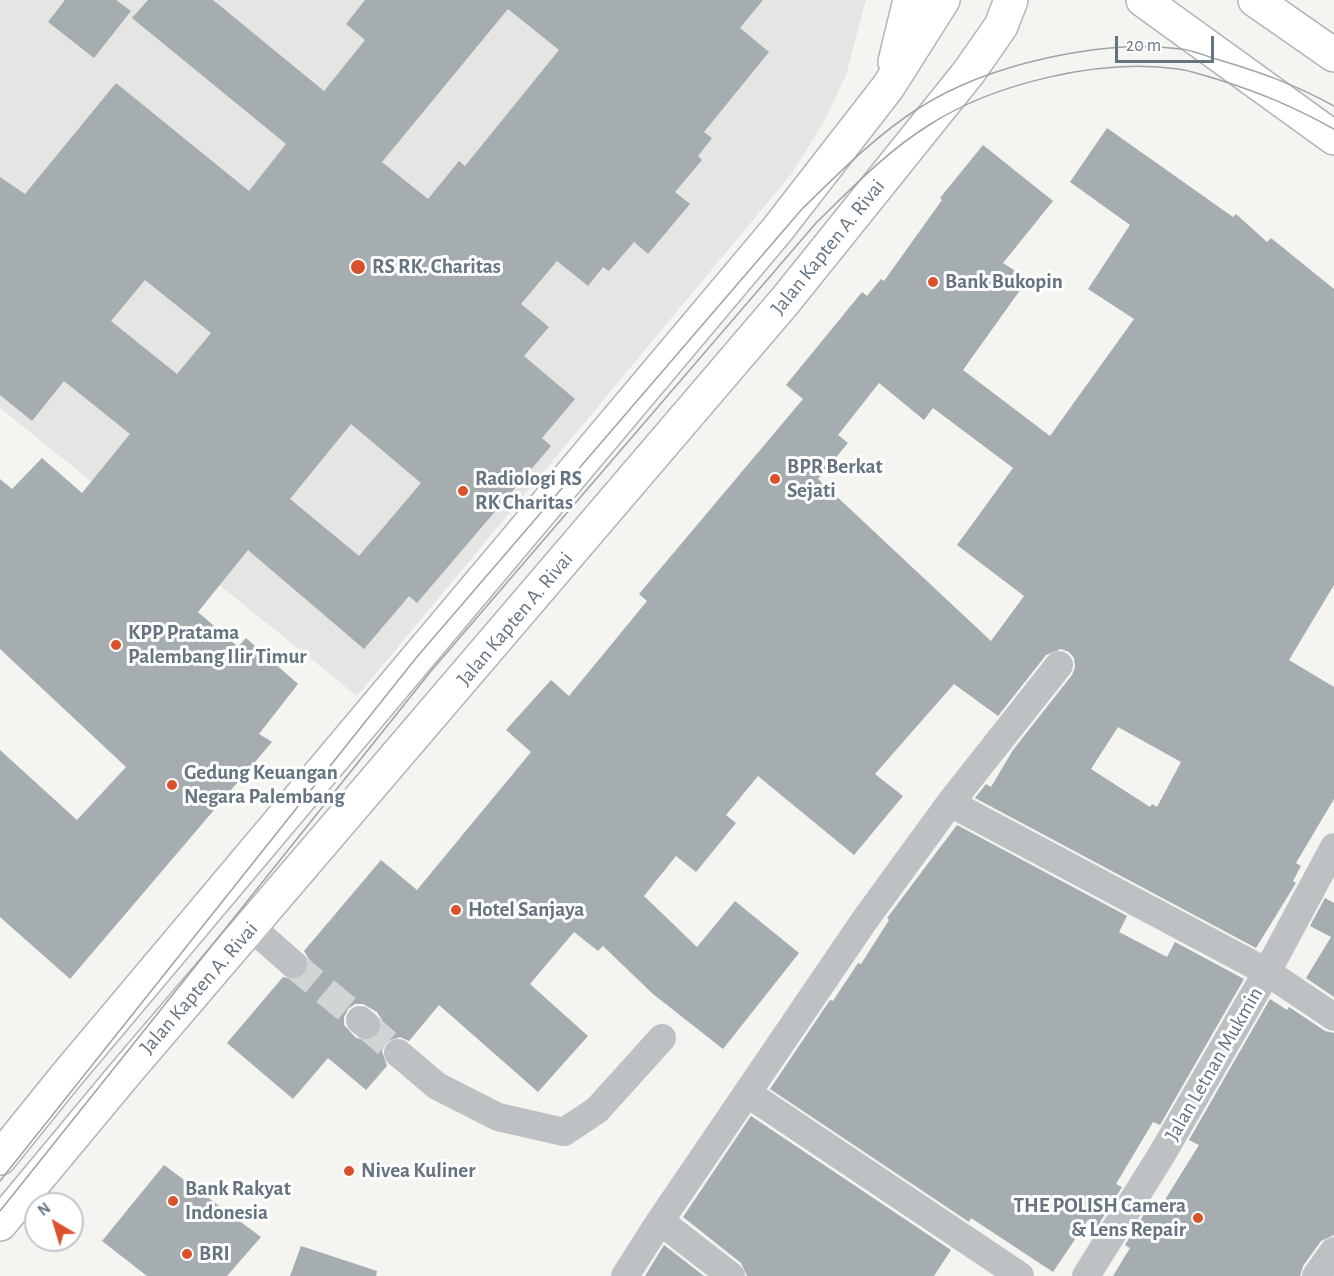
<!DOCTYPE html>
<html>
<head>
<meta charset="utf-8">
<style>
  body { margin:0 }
  #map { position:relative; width:1334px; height:1276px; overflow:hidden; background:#f4f4f0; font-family:"Alegreya Sans",sans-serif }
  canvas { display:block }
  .north { position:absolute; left:24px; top:1192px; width:60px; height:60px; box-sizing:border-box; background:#fff; border:2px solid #c1c7cc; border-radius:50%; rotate:322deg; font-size:16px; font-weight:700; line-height:24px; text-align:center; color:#657480 }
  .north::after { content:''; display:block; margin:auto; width:21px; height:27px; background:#d9522b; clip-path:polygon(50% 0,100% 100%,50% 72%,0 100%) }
  .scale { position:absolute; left:1115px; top:36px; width:99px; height:27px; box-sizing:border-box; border:3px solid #657480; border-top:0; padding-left:8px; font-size:18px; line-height:21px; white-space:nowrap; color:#657480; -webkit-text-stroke:4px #fff; paint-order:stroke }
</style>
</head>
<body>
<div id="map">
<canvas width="1334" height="1276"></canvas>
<div class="north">N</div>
<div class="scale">20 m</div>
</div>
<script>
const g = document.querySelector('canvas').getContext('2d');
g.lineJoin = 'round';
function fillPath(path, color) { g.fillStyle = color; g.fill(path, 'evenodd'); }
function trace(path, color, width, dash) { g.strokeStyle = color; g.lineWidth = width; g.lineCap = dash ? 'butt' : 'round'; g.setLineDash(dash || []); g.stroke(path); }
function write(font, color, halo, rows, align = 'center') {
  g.font = font + ' "Alegreya Sans",sans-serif'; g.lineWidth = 6; g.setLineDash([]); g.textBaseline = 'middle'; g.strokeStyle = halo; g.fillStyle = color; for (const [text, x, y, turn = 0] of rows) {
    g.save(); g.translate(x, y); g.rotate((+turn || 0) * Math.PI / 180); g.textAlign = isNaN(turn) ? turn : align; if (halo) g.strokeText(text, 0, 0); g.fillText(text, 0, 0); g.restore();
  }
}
const built = new Path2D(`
  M 0,0 L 866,0 L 846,75 L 825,120 L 792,173 L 357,696 L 0,408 Z`);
const building = new Path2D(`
  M 65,0 L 116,0 L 131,11 L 94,58 L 48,22 Z
  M 148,0 L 213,0 L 324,91 L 365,40 L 346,24 L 365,0 L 763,0 L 740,28 L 769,52 L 704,132 L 712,138 L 698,156 L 702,160 L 675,192 L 690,204 L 648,254 L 634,242 L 609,271 L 603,267 L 588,286 L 557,261 L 521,304 L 549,327 L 524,356 L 575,399 L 542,438 L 551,446 L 417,603 L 409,596 L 364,649 L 248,550 L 198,612 L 238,647 L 246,638 L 298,684 L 259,734 L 272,742 L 70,979 L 0,917 L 0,750 L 77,820 L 126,767 L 0,649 L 0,479 L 12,489 L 42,458 L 82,493 L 130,434 L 64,381 L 32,421 L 0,395 L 0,177 L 25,194 L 116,83 L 249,191 L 286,144 L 132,18 ZM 508,9 L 559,50 L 465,166 L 459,161 L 428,199 L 382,162 ZM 145,280 L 211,333 L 177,374 L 111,321 ZM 351,424 L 421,483 L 359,556 L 290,499 Z
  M 1107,128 L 1233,217 L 1236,214 L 1267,242 L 1271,238 L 1334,289 L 1334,585 L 1289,660 L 1334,687 L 1334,799 L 1296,863 L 1301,866 L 1293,881 L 1296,883 L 1256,948 L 975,798 L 986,784 L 991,787 L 1013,750 L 1072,675 L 1075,667 L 1074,658 L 1069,652 L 1061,649 L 1046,655 L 998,716 L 954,684 L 875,774 L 903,796 L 854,855 L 758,776 L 726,815 L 736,823 L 696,872 L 676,856 L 644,896 L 697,947 L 735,901 L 799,953 L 723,1049 L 653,994 L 603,946 L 598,951 L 574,932 L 530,984 L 588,1036 L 538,1092 L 439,1005 L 409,1041 L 400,1037 L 386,1042 L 382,1051 L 387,1066 L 366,1090 L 328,1058 L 293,1099 L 227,1043 L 283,977 L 298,980 L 306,974 L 309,959 L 304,951 L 381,860 L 417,890 L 531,752 L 506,730 L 551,680 L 569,696 L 647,601 L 639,594 L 803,399 L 786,385 L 862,292 L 867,296 L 881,279 L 884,281 L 942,200 L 940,198 L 983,145 L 1053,201 L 1003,263 L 1028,279 L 963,370 L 1050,436 L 1134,319 L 1088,289 L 1130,225 L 1070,182 ZM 879,383 L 924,420 L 933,408 L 1013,468 L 957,545 L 1024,596 L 991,641 L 818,479 L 848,443 L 838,435 ZM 1118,727 L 1181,762 L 1157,807 L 1152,804 L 1150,807 L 1091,769 ZM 363,1004 L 377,1012 L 382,1020 L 379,1035 L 371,1041 L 356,1038 L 344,1025 L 344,1017 L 348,1009 L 355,1004 Z
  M 957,825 L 1127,916 L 1119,932 L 1167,957 L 1175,942 L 1244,979 L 1160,1125 L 1153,1122 L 1116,1184 L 1122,1187 L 1097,1227 L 1088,1220 L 1053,1272 L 971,1218 L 969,1222 L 770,1089 L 830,1000 L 833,1001 L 858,963 L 861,964 L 889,920 L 887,918 Z
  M 1325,898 L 1334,903 L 1334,997 L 1306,978 L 1331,937 L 1310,926 Z
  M 1270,999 L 1287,1010 L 1289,1007 L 1325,1031 L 1334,1033 L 1334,1235 L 1321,1241 L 1303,1266 L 1300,1276 L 1113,1276 L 1130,1248 L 1125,1245 L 1149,1206 L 1158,1211 L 1199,1145 L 1189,1140 Z
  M 751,1116 L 951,1250 L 934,1276 L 747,1276 L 741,1263 L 683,1217 Z
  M 164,1165 L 261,1237 L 227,1276 L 147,1276 L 102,1241 Z
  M 664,1245 L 704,1276 L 645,1276 Z
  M 301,1246 L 377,1271 L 376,1276 L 290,1276 Z`);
const streetTunnel = new Path2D(`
  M 293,964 L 360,1020
  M 366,1025 L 398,1053`);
const street = new Path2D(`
  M 950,803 L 1267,972 L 1334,1017
  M 251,927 L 293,964
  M 360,1020 L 366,1025
  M 398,1053 L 437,1086 L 498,1117 L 564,1132 L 597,1110 L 662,1038
  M 747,1093 L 1020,1276
  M 660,1221 L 731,1276
  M 625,1276 L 660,1221 L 864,921 L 950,803 L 1059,665
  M 1086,1276 L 1162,1154 L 1267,972 L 1334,847
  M 1316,1276 L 1334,1251`);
const primary = new Path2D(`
  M 895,62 L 910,0
  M 0,1158 L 66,1076 L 777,230 L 888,87 L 943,0
  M 0,1224 L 128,1070 L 785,301 L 969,72 L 1001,26 L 1011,0`);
const highway = new Path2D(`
  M 1143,0 L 1334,138
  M 1255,0 L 1334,55`);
const tram = new Path2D(`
  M 0,1181 L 416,658 L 802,209 C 839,173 875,136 919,108 C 986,65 1102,38 1181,49 C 1193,50 1205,56 1216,59 C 1260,72 1294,84 1334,106
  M 0,1211 L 431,671 L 816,223 C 852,188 886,152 929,125 C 995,83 1100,58 1178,69 C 1189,70 1202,75 1213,78 C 1259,92 1292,106 1334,129`);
const markers = [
  [358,267,8,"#d9522b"],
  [933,282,6,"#d9522b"],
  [775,479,6,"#d9522b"],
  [463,491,6,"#d9522b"],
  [116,645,6,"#d9522b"],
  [172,785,6,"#d9522b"],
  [456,910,6,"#d9522b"],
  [349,1171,6,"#d9522b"],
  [173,1201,6,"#d9522b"],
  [1198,1218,6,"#d9522b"],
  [187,1254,6,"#d9522b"]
];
const streetNames = [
  ["Jalan Kapten A. Rivai",828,247,-51],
  ["Jalan Kapten A. Rivai",515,619,-50],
  ["Jalan Kapten A. Rivai",199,988,-49],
  ["Jalan Letnan Mukmin",1214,1064,-60]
];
const poiNames = [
  ["RS RK. Charitas",372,267],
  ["Bank Bukopin",945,282],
  ["BPR Berkat",787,467],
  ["Sejati",787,491],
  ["Radiologi RS",475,479],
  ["RK Charitas",475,503],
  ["KPP Pratama",128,633],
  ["Palembang Ilir Timur",128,657],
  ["Gedung Keuangan",184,773],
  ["Negara Palembang",184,797],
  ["Hotel Sanjaya",468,910],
  ["Nivea Kuliner",361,1171],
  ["Bank Rakyat",185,1189],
  ["Indonesia",185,1213],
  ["THE POLISH Camera",1186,1206,"right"],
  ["& Lens Repair",1186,1230,"right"],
  ["BRI",199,1254]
];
fillPath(built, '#e5e6e4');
fillPath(building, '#a5adb1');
trace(streetTunnel, '#d0d4d4', 28, [28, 14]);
trace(primary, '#b1b5b8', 36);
trace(highway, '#b0b4b7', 36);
trace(street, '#bdc1c4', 28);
trace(primary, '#fff', 33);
trace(highway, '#fff', 33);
trace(tram, '#9da3a8', 1.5);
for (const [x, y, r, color] of markers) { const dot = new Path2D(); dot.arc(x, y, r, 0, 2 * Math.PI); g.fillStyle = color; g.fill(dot); trace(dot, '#fff', 2); }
write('21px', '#657480', '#fff', streetNames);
write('bold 21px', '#657480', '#fff', poiNames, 'left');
</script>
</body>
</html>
